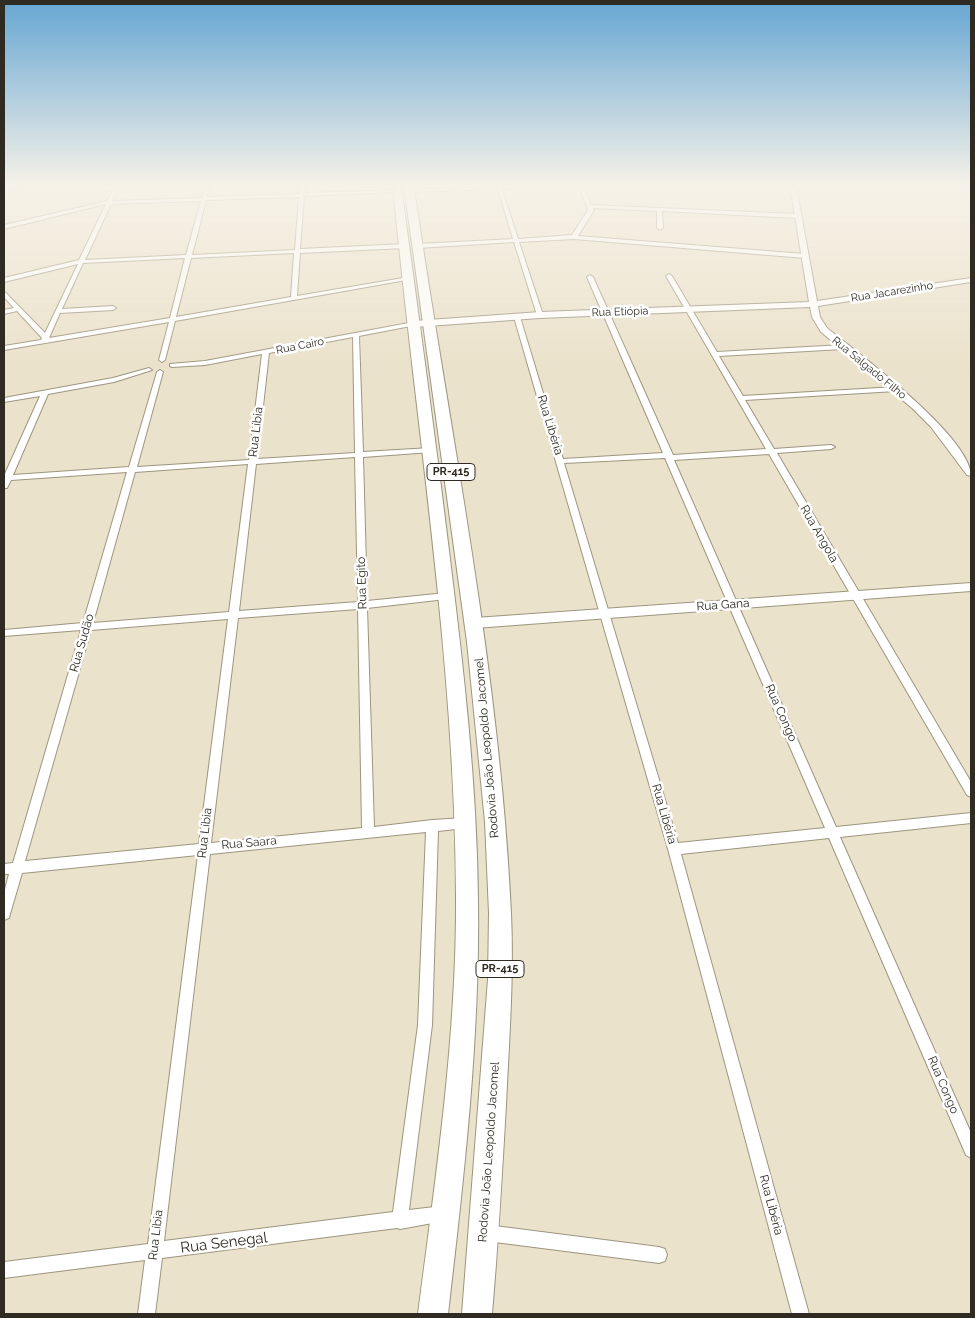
<!DOCTYPE html>
<html>
<head>
<meta charset="utf-8">
<style>
  body { margin:0 }
  #map { position:relative; width:975px; height:1318px; overflow:hidden; background:#ebe2cb; font-family:Raleway,sans-serif }
  canvas { display:block }
  .frame { position:absolute; inset:0; border:5px solid #2f2b23; pointer-events:none }
</style>
</head>
<body>
<div id="map">
<canvas width="975" height="1318"></canvas>
<div class="frame"></div>
</div>
<script>
const g = document.querySelector('canvas').getContext('2d');
g.lineJoin = 'round';
function trace(path, color, width, dash) { g.strokeStyle = color; g.lineWidth = width; g.lineCap = dash ? 'butt' : 'round'; g.setLineDash(dash || []); g.stroke(path); }
function fillPath(path, color) { g.fillStyle = color; g.fill(path, 'evenodd'); }
function write(font, color, halo, rows, align = 'center') {
  g.font = font + ' Raleway,sans-serif'; g.lineWidth = 5; g.setLineDash([]); g.textBaseline = 'middle'; g.strokeStyle = halo; g.fillStyle = color; for (const [text, x, y, turn = 0] of rows) {
    g.save(); g.translate(x, y); g.rotate((+turn || 0) * Math.PI / 180); g.textAlign = isNaN(turn) ? turn : align; if (halo) g.strokeText(text, 0, 0); g.fillText(text, 0, 0); g.restore();
  }
}
const street = new Path2D(`
  M 25,186 L 33,186 L 4,193 L 4,191 Z
  M 115,186 L 119,186 L 112,201 L 202,198 L 205,186 L 209,186 L 207,197 L 299,194 L 300,186 L 304,186 L 304,193 L 400,190 L 398,192 L 304,196 L 300,249 L 405,244 L 408,246 L 405,248 L 300,253 L 297,296 L 409,277 L 412,279 L 175,321 L 165,360 L 162,362 L 159,360 L 169,322 L 4,350 L 4,346 L 41,340 L 42,338 L 17,311 L 4,314 L 4,310 L 14,308 L 4,297 L 4,292 L 6,293 L 45,333 L 78,264 L 4,282 L 4,278 L 79,260 L 106,204 L 4,229 L 4,225 L 107,201 ZM 299,197 L 295,250 L 192,255 L 206,200 ZM 201,201 L 186,255 L 85,260 L 111,204 ZM 294,253 L 291,297 L 176,317 L 191,258 ZM 185,258 L 170,318 L 49,338 L 60,313 L 113,310 L 116,308 L 113,306 L 62,309 L 83,263 Z
  M 497,186 L 545,186 L 543,187 L 502,189 L 518,239 L 572,235 L 588,210 L 579,186 L 583,186 L 591,205 L 796,214 L 799,216 L 796,218 L 662,211 L 663,228 L 660,230 L 657,228 L 657,211 L 593,208 L 594,210 L 578,236 L 805,254 L 808,256 L 805,258 L 574,239 L 519,242 L 543,315 L 540,317 L 537,315 L 514,242 L 418,248 L 415,246 L 418,244 L 513,239 L 498,189 L 411,192 L 409,191 L 411,190 Z
  M 669,274 L 672,276 L 717,352 L 843,345 L 846,347 L 843,349 L 719,356 L 743,396 L 896,387 L 900,389 L 896,391 L 745,400 L 774,449 L 831,445 L 835,447 L 831,449 L 777,453 L 971,782 L 971,797 L 967,795 L 769,454 L 674,460 L 836,827 L 971,813 L 971,823 L 840,837 L 971,1133 L 971,1158 L 966,1155 L 829,838 L 681,854 L 809,1314 L 792,1314 L 668,849 L 514,317 L 517,315 L 520,317 L 563,459 L 663,453 L 587,277 L 590,275 L 593,277 L 673,455 L 766,449 L 666,276 ZM 665,458 L 825,828 L 678,843 L 564,463 Z
  M 414,322 L 416,323 L 416,325 L 359,336 L 363,452 L 431,448 L 435,450 L 431,452 L 363,457 L 367,601 L 446,593 L 451,596 L 446,599 L 367,608 L 374,827 L 432,820 L 465,818 L 469,819 L 471,823 L 469,827 L 465,828 L 438,831 L 432,1025 L 409,1210 L 443,1206 L 449,1208 L 451,1214 L 449,1220 L 400,1229 L 397,1228 L 162,1258 L 155,1314 L 138,1314 L 145,1260 L 4,1278 L 4,1262 L 148,1244 L 198,855 L 22,873 L 10,914 L 9,918 L 4,920 L 4,893 L 9,874 L 4,874 L 4,864 L 13,863 L 81,630 L 4,636 L 4,630 L 83,623 L 127,472 L 11,480 L 7,488 L 4,488 L 4,476 L 40,396 L 4,402 L 4,398 L 113,378 L 149,368 L 152,370 L 114,382 L 48,394 L 13,475 L 129,467 L 157,372 L 160,370 L 163,372 L 137,467 L 249,460 L 262,354 L 205,365 L 172,367 L 170,366 L 170,364 L 205,361 ZM 353,337 L 355,453 L 257,459 L 269,353 ZM 355,457 L 358,602 L 239,611 L 256,464 ZM 248,464 L 229,612 L 93,623 L 135,472 ZM 358,609 L 362,828 L 211,843 L 238,618 ZM 228,619 L 199,844 L 25,861 L 91,630 ZM 426,832 L 418,1025 L 393,1212 L 164,1241 L 210,854 Z
  M 487,1225 L 659,1247 L 665,1249 L 667,1255 L 665,1261 L 659,1263 L 487,1241 L 481,1239 L 479,1233 L 481,1227 Z`);
const secondary = new Path2D(`
  M 790,186 L 796,186 L 817,301 L 971,278 L 971,282 L 818,306 L 820,317 L 827,328 C 859,354 971,437 971,476 L 967,475 L 931,427 L 912,408 L 821,332 L 812,317 L 810,307 L 540,318 L 414,327 L 410,324 L 414,321 L 540,312 L 809,302 Z
  M 971,583 L 971,591 L 475,628 L 468,623 L 475,618 Z`);
const highway = new Path2D(`
  M 393,186 L 401,186 C 418,310 435,435 450,559 C 464,672 477,786 478,900 C 480,1038 464,1177 448,1314 L 418,1314 C 436,1175 457,1035 456,895 C 455,657 415,422 393,186 Z
  M 404,186 L 412,186 L 415,195 C 450,434 500,672 511,913 C 514,977 509,1041 506,1105 C 502,1175 498,1245 492,1314 L 462,1314 L 488,979 L 489,913 L 485,822 L 467,642 Z`);
const farStreetnames = [
  ["Rua Jacarezinho",892,292,-9],
  ["Rua Etiópia",620,312,-2],
  ["Rua Cairo",300,346,-11],
  ["Rua Salgado Filho",869,368,39]
];
const shields = [
  [451,472,48],
  [500,969,48]
];
const shieldNames = [
  ["PR-415",451,472],
  ["PR-415",500,969]
];
const streetNames = [
  ["Rua Libéria",550,425,73],
  ["Rua Líbia",256,432,-83],
  ["Rua Angola",819,534,60],
  ["Rua Egito",362,583,-92],
  ["Rua Gana",723,605,-4],
  ["Rua Sudão",82,643,-74],
  ["Rua Congo",781,713,66],
  ["Rodovia João Leopoldo Jacomel",487,748,-95],
  ["Rua Libéria",664,814,74],
  ["Rua Líbia",205,833,-83],
  ["Rua Saara",249,843,-5],
  ["Rua Congo",943,1085,67],
  ["Rodovia João Leopoldo Jacomel",489,1152,-86],
  ["Rua Libéria",771,1205,75],
  ["Rua Líbia",156,1235,-83]
];
const nearStreetnames = [
  ["Rua Senegal",224,1243,-7]
];
trace(street, '#9d957f', 2);
trace(secondary, '#9d957f', 2);
trace(highway, '#9d957f', 2);
fillPath(street, '#fff');
fillPath(secondary, '#fff');
fillPath(highway, '#fff');
const sky = g.createLinearGradient(0, 0, 0, 370);
sky.addColorStop(0, '#66a6d3');
sky.addColorStop(0.5, '#f6f2e8');
sky.addColorStop(1, '#f6f2e800');
g.fillStyle = sky;
g.fillRect(0, 0, 975, 370);
write('11px', '#2f2b23', '#fff', farStreetnames);
for (const [x, y, w] of shields) { const box = new Path2D(); box.roundRect(x - w / 2, y - 8.5, w, 17, 4); g.fillStyle = '#fff'; g.fill(box); trace(box, '#2f2b23', 1); }
write('bold 11px', '#2f2b23', null, shieldNames);
write('12px', '#2f2b23', '#fff', streetNames);
write('15px', '#2f2b23', '#fff', nearStreetnames);
</script>
</body>
</html>
